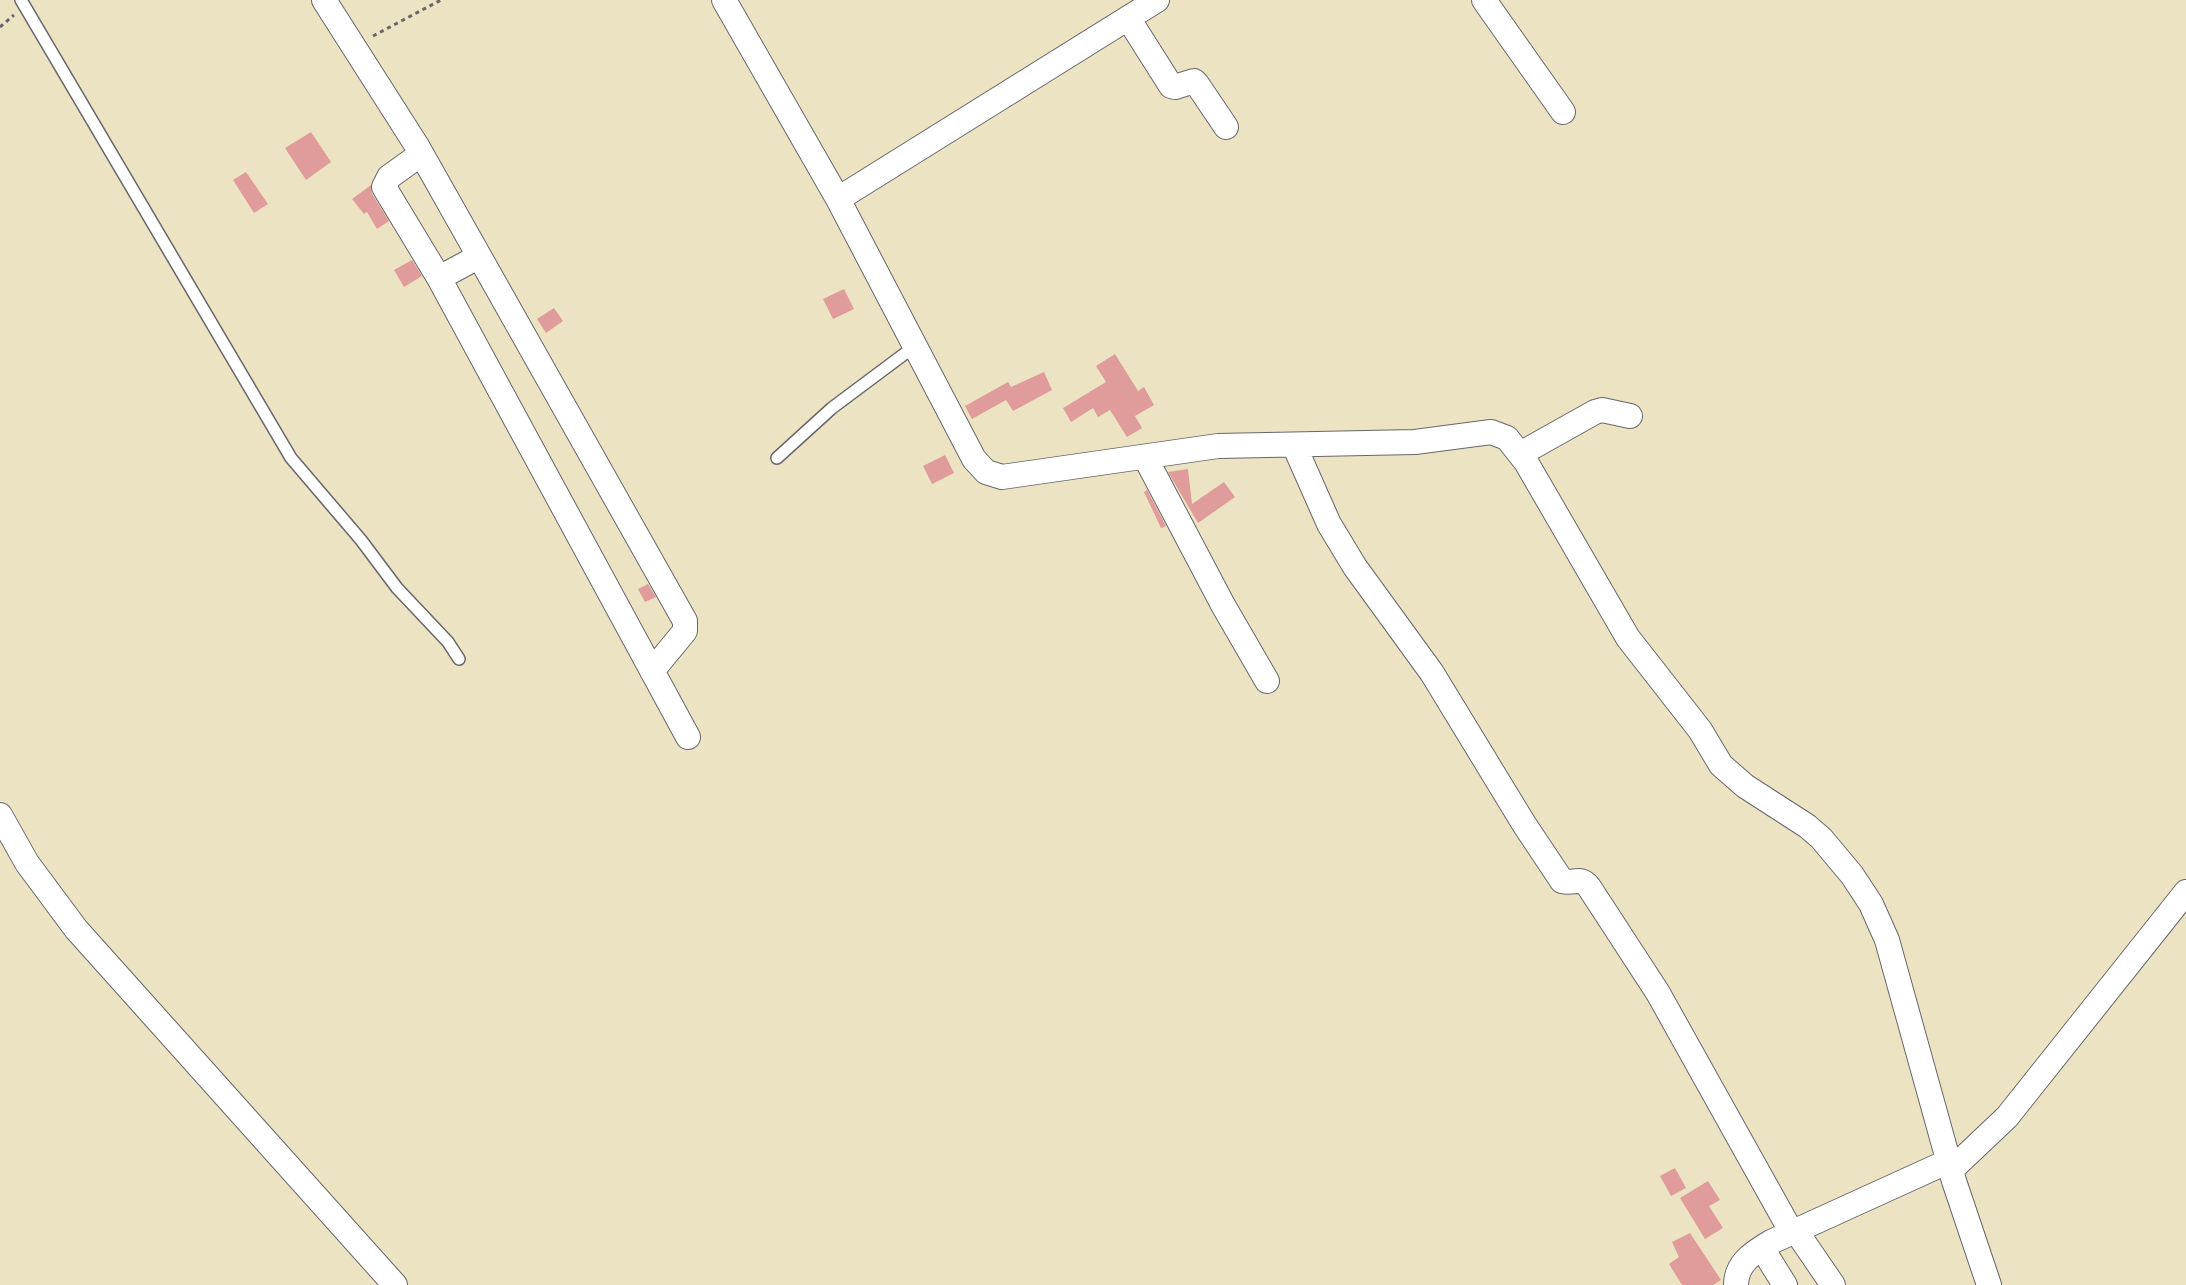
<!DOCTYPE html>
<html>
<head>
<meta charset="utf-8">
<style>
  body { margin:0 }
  canvas { display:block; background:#ece3c3 }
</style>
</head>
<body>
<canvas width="2186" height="1285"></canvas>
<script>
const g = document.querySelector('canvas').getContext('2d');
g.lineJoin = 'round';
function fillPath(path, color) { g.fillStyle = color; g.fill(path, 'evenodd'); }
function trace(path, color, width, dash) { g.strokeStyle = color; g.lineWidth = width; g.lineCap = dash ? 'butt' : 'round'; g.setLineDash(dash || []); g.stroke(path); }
const building = new Path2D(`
  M 311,132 L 331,162 L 306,180 L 285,148 Z
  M 246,172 L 268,204 L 254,213 L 233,180 Z
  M 371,185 L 372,194 L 389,221 L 377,229 L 367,212 L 364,214 L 352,199 Z
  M 412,260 L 422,276 L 404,287 L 394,270 Z
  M 844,289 L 854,309 L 833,319 L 823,299 Z
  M 554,308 L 563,321 L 546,333 L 537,319 Z
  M 1115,354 L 1138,391 L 1144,387 L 1154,405 L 1135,416 L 1142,428 L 1127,437 L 1110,410 L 1098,417 L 1093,408 L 1071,422 L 1063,408 L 1106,382 L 1096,366 Z
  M 1044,372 L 1052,390 L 1013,411 L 1006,400 L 972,419 L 965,406 L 1008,382 L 1011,387 Z
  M 945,455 L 954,473 L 932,484 L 923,466 Z
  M 1188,469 L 1192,504 L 1224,482 L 1235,497 L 1198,523 L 1168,472 Z
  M 1147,490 L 1166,526 L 1161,528 L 1144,492 Z
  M 648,584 L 656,597 L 645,602 L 638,589 Z
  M 1675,1168 L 1686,1188 L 1671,1196 L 1660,1176 Z
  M 1708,1181 L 1720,1200 L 1709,1206 L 1723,1228 L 1705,1239 L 1680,1198 Z
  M 1690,1233 L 1721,1280 L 1713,1285 L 1682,1285 L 1669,1264 L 1679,1257 L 1672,1242 Z`);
const path = new Path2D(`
  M 0,27 L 14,15
  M 373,36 L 441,0`);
const lane = new Path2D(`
  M 21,0 L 291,458 L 361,540 L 397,588 L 448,642 L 459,659
  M 777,458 L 832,408 L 915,346`);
const street = new Path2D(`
  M 324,0 L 417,146 L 685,621 L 685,631 L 652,671
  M 724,0 L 838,199 L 974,459 L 986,472 L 1002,477 L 1218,446 L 1415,442 L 1491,432 L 1507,438 L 1526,462 L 1628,638 L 1700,730 L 1721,765 L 1745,786 L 1807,826 L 1821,838 L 1852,875 L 1871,904 L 1887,940 L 1954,1181 L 1989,1285
  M 1484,0 L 1563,112
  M 1128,18 L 1171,86 L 1175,87 L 1194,81 L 1197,84 L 1226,127
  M 421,154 L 389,177 L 384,187 L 439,278 L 688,737
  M 838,199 L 1157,0
  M 439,278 L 478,257
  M 1294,445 L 1329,524 L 1355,567 L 1432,673 L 1524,824 L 1562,881 C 1575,884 1580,876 1589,887 L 1658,993 L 1792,1233
  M 1520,454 L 1595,412 L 1602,410 L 1630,416
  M 1145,457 L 1223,605 L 1267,681
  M 0,815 L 27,863 L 76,929 L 395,1285
  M 1951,1170 L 2007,1117 L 2186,892
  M 1796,1231 L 1833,1285
  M 1762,1248 L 1785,1285
  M 1736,1285 C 1736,1263 1754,1252 1771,1242 L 1949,1161`);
fillPath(building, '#e09c9b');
trace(lane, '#69666b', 14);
trace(street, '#69666b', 26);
trace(path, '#69666b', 3, [4, 4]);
trace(lane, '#fff', 11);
trace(street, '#fff', 24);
</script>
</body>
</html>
